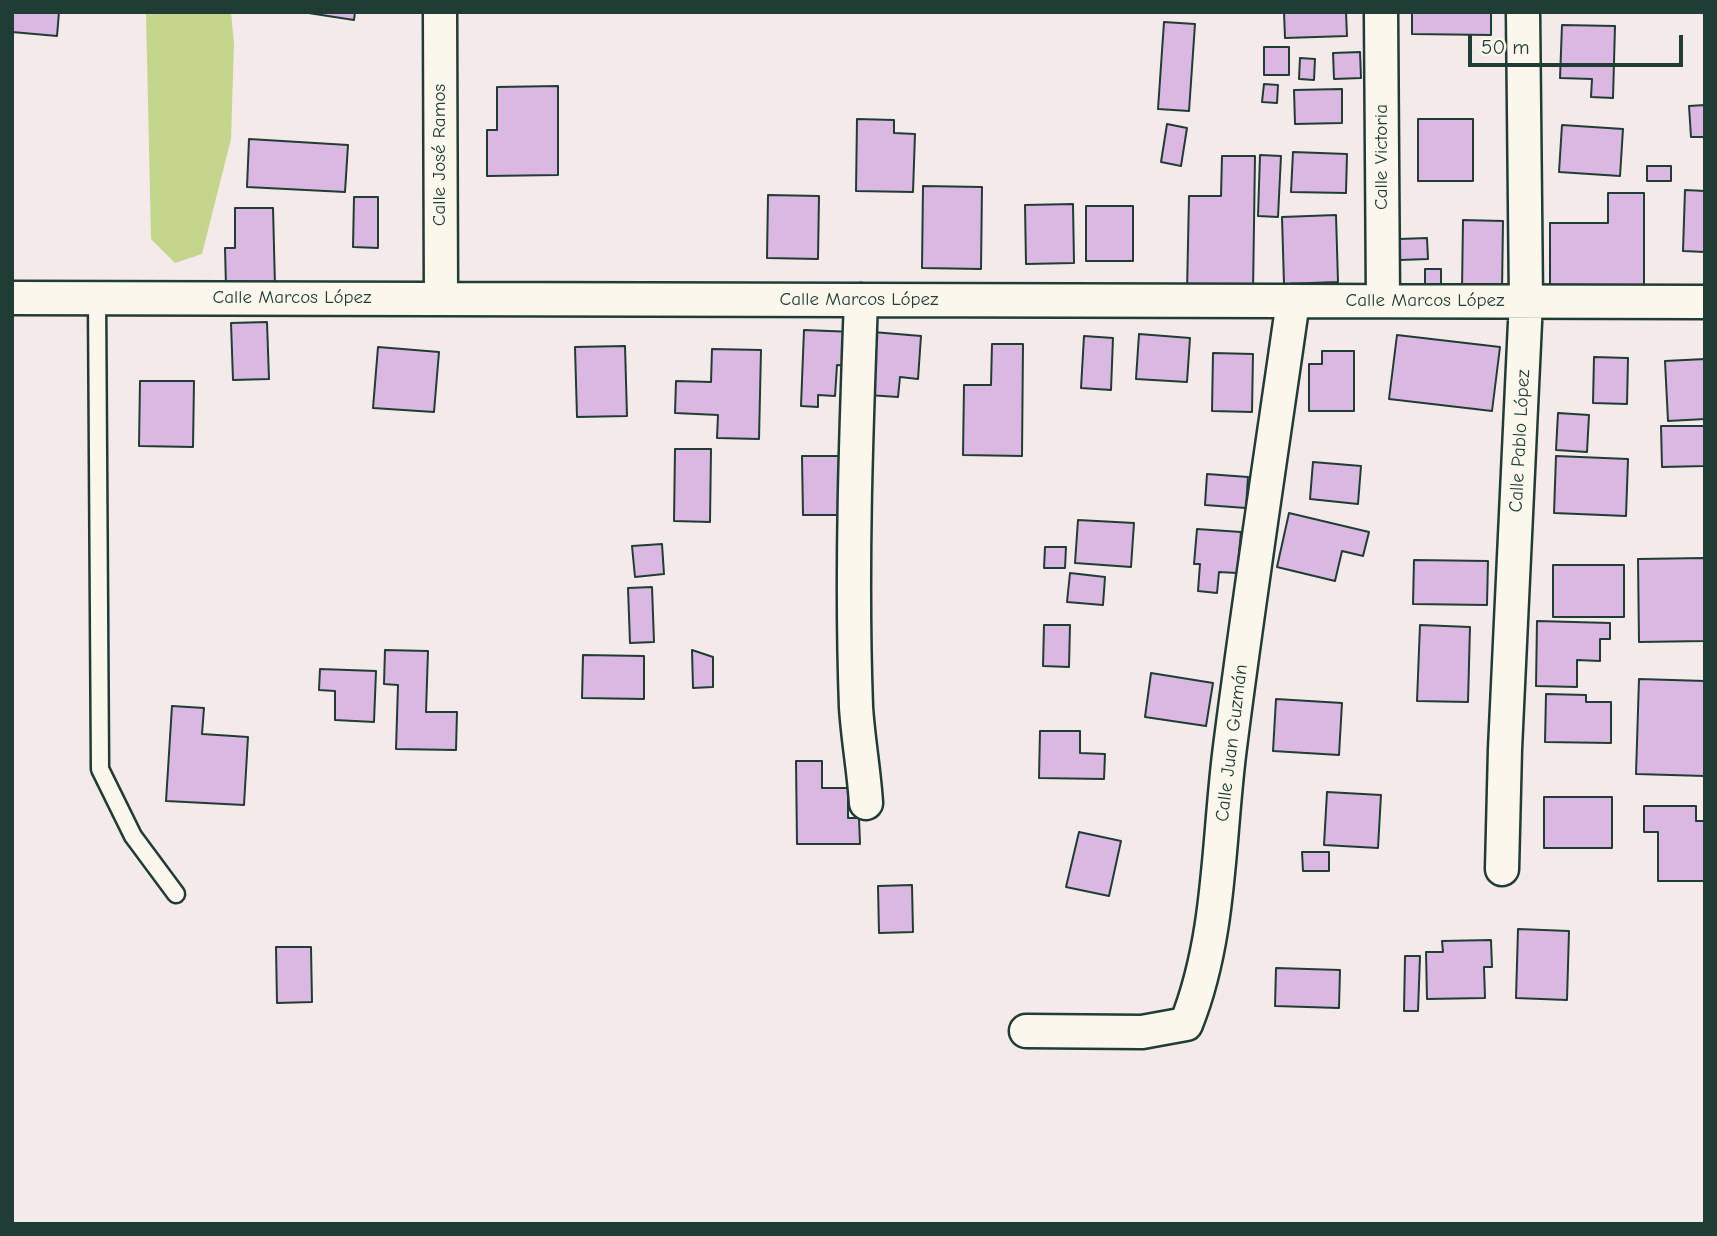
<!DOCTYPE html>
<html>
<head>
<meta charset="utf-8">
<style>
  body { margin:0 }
  #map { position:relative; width:1717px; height:1236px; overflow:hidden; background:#f5eaea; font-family:"Comic Neue",sans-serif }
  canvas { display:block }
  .frame { position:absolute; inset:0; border:14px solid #1f3d34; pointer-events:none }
  .scale { position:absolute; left:1468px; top:35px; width:215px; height:32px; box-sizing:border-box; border:4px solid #1f3d34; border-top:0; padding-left:9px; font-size:21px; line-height:24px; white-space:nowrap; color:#1f3d34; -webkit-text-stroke:5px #fbf7ec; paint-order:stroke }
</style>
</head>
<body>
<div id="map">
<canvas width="1717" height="1236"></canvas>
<div class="frame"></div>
<div class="scale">50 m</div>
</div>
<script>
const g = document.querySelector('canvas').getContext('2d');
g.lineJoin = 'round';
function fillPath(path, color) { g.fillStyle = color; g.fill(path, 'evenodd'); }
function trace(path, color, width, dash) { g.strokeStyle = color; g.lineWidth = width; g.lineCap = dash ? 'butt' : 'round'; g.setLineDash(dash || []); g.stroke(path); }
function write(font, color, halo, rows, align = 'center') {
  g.font = font + ' "Comic Neue",sans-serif'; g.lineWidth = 7; g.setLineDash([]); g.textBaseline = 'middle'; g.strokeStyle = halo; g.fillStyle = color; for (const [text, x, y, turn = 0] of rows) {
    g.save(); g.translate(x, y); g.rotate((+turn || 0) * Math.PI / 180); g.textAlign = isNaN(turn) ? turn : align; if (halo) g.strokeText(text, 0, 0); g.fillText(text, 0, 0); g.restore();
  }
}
const green = new Path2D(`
  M 146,12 L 231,12 L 234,44 L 231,139 L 202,254 L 175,263 L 151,239 Z`);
const building = new Path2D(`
  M 12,12 L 59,12 L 57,36 L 12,32 Z
  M 302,12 L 355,12 L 354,20 Z
  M 1284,12 L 1346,12 L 1347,36 L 1285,38 Z
  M 1412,12 L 1491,12 L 1491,35 L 1412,34 Z
  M 1164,22 L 1195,24 L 1189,111 L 1158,109 Z
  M 1562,25 L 1615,26 L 1613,98 L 1591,97 L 1592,79 L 1560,78 Z
  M 1264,47 L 1289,47 L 1289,75 L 1264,75 Z
  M 1360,52 L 1361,78 L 1334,79 L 1333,53 Z
  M 1300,58 L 1315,59 L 1314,80 L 1299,79 Z
  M 1264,84 L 1278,85 L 1277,103 L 1262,102 Z
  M 558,86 L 558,175 L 487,176 L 487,130 L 497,130 L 497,87 Z
  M 1342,89 L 1342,123 L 1295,124 L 1294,90 Z
  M 1705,105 L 1705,137 L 1691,137 L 1689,106 Z
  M 857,119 L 894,120 L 894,133 L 915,134 L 913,192 L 856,191 Z
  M 1418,119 L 1473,119 L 1473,181 L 1418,181 Z
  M 1167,124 L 1187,128 L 1181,166 L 1161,162 Z
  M 1562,125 L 1623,129 L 1620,176 L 1559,172 Z
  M 249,139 L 348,145 L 345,192 L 247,187 Z
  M 1293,152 L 1347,154 L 1346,193 L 1291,192 Z
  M 1260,155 L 1281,156 L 1278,217 L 1258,216 Z
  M 1222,156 L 1255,156 L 1253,293 L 1187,292 L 1189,196 L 1221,196 Z
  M 1647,166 L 1671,166 L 1671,181 L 1647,181 Z
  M 923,186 L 982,187 L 981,269 L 922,268 Z
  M 1685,190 L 1705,191 L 1705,252 L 1683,251 Z
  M 1608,193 L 1644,193 L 1644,286 L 1550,286 L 1550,223 L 1608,223 Z
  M 768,195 L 819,196 L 818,259 L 767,258 Z
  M 354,197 L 378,197 L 378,248 L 353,247 Z
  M 1073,204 L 1074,263 L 1026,264 L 1025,205 Z
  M 1086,206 L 1133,206 L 1133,261 L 1086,261 Z
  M 235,208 L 273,208 L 275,286 L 226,287 L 225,248 L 235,248 Z
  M 1336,215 L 1338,282 L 1284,284 L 1282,217 Z
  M 1463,220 L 1503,221 L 1502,291 L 1462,290 Z
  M 1427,238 L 1428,259 L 1400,260 L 1399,239 Z
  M 1425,269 L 1441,269 L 1441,292 L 1425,292 Z
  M 267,322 L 269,379 L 233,380 L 231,323 Z
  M 804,330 L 854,332 L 853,366 L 837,365 L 835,396 L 818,395 L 818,407 L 801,406 Z
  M 873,332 L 921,336 L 918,379 L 900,377 L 898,397 L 868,395 Z
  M 1139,334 L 1190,338 L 1187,382 L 1136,379 Z
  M 1397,335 L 1500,347 L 1492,411 L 1389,399 Z
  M 1084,336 L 1113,338 L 1111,390 L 1081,388 Z
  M 992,344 L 1023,344 L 1022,456 L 963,455 L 964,385 L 991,385 Z
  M 625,346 L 627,416 L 577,417 L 575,347 Z
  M 378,347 L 439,352 L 434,412 L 373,408 Z
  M 712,349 L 761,350 L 759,439 L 717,438 L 718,415 L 675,413 L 676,381 L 711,382 Z
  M 1322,351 L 1354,351 L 1354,411 L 1309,411 L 1309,364 L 1322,364 Z
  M 1213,353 L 1253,354 L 1252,412 L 1212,411 Z
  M 1594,357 L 1628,358 L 1627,404 L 1593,403 Z
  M 1705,359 L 1705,419 L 1668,421 L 1665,361 Z
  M 140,381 L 194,381 L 193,447 L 139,446 Z
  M 1558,413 L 1589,415 L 1587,452 L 1556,450 Z
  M 1661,426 L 1705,426 L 1705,466 L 1662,467 Z
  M 675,449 L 711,449 L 710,522 L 674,521 Z
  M 802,456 L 844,456 L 845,515 L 803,515 Z
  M 1556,456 L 1628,459 L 1626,516 L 1554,513 Z
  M 1313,462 L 1361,466 L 1358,504 L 1310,499 Z
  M 1207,474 L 1248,477 L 1246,508 L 1205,505 Z
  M 1289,513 L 1369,532 L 1363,556 L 1342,551 L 1335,581 L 1277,567 Z
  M 1078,520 L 1134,523 L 1131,567 L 1075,563 Z
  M 1197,529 L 1241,532 L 1237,573 L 1219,572 L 1217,593 L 1198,591 L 1200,564 L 1194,564 Z
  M 662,544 L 664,574 L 635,577 L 632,546 Z
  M 1045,547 L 1066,547 L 1065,568 L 1044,568 Z
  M 1705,558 L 1705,641 L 1639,642 L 1638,559 Z
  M 1414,560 L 1488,561 L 1487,605 L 1413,604 Z
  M 1553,565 L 1624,565 L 1624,617 L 1553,617 Z
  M 1070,573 L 1105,577 L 1103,605 L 1067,602 Z
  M 652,587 L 654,642 L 630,643 L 628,588 Z
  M 1537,621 L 1610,623 L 1610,639 L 1600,639 L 1600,661 L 1577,660 L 1577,687 L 1536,686 Z
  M 1044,625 L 1070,625 L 1069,667 L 1043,666 Z
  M 1420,625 L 1470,627 L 1468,702 L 1417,701 Z
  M 385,650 L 428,651 L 426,712 L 457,712 L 456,750 L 396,749 L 398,685 L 384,684 Z
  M 692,650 L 713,657 L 713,687 L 693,688 Z
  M 583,655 L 644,656 L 644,699 L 582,698 Z
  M 320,669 L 376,671 L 374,722 L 335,720 L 335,691 L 319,690 Z
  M 1151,673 L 1213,683 L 1206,726 L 1145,717 Z
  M 1639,679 L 1705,681 L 1705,776 L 1636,774 Z
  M 1546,694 L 1586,695 L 1586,702 L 1611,702 L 1611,743 L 1545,742 Z
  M 1276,699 L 1342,703 L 1339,755 L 1273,751 Z
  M 172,706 L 204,708 L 202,734 L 248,737 L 244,805 L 166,801 Z
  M 1040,731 L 1080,731 L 1080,753 L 1105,754 L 1104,779 L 1039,778 Z
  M 796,761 L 822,761 L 822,788 L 848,788 L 848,818 L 859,818 L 860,844 L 797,844 Z
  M 1327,792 L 1381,795 L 1378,848 L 1324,845 Z
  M 1544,797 L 1612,797 L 1612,848 L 1544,848 Z
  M 1644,806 L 1696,806 L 1696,821 L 1705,821 L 1705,881 L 1658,881 L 1658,832 L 1644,832 Z
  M 1079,832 L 1121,841 L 1109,896 L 1066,887 Z
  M 1302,852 L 1329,852 L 1329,871 L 1303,871 Z
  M 912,885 L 913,932 L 879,933 L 878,886 Z
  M 1518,929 L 1569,931 L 1567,1000 L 1516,998 Z
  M 1491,940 L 1492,967 L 1484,967 L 1485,998 L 1427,999 L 1426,952 L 1443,952 L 1442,941 Z
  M 276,947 L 311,947 L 312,1002 L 277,1003 Z
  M 1405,956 L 1420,956 L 1418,1011 L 1404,1011 Z
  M 1276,968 L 1340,970 L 1339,1008 L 1275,1006 Z`);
const lane = new Path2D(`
  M 97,298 L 100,769 L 133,836 L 176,894`);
const street = new Path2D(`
  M 440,12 L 441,299
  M 1381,12 L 1383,301
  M 12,298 L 1705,302
  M 861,300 C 856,435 851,571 856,707 C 858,739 864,771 866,803
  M 1502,869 L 1505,749 L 1526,301 L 1523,12
  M 1026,1031 L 1142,1032 L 1186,1024 C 1221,937 1218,839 1230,747 C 1249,598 1272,449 1293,301`);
const streetNames = [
  ["Calle José Ramos",440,155,-90],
  ["Calle Victoria",1382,157,-90],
  ["Calle Marcos López",292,298],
  ["Calle Marcos López",859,300],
  ["Calle Marcos López",1425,301],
  ["Calle Pablo López",1520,441,-87],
  ["Calle Juan Guzmán",1232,743,-83]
];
fillPath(green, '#c3d68b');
fillPath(building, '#dbb8e2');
trace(building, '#1f3d34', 2);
trace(lane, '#1f3d34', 21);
trace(street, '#1f3d34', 37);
trace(lane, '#fbf7ec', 16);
trace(street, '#fbf7ec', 32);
write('19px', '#1f3d34', '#fbf7ec', streetNames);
</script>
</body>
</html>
